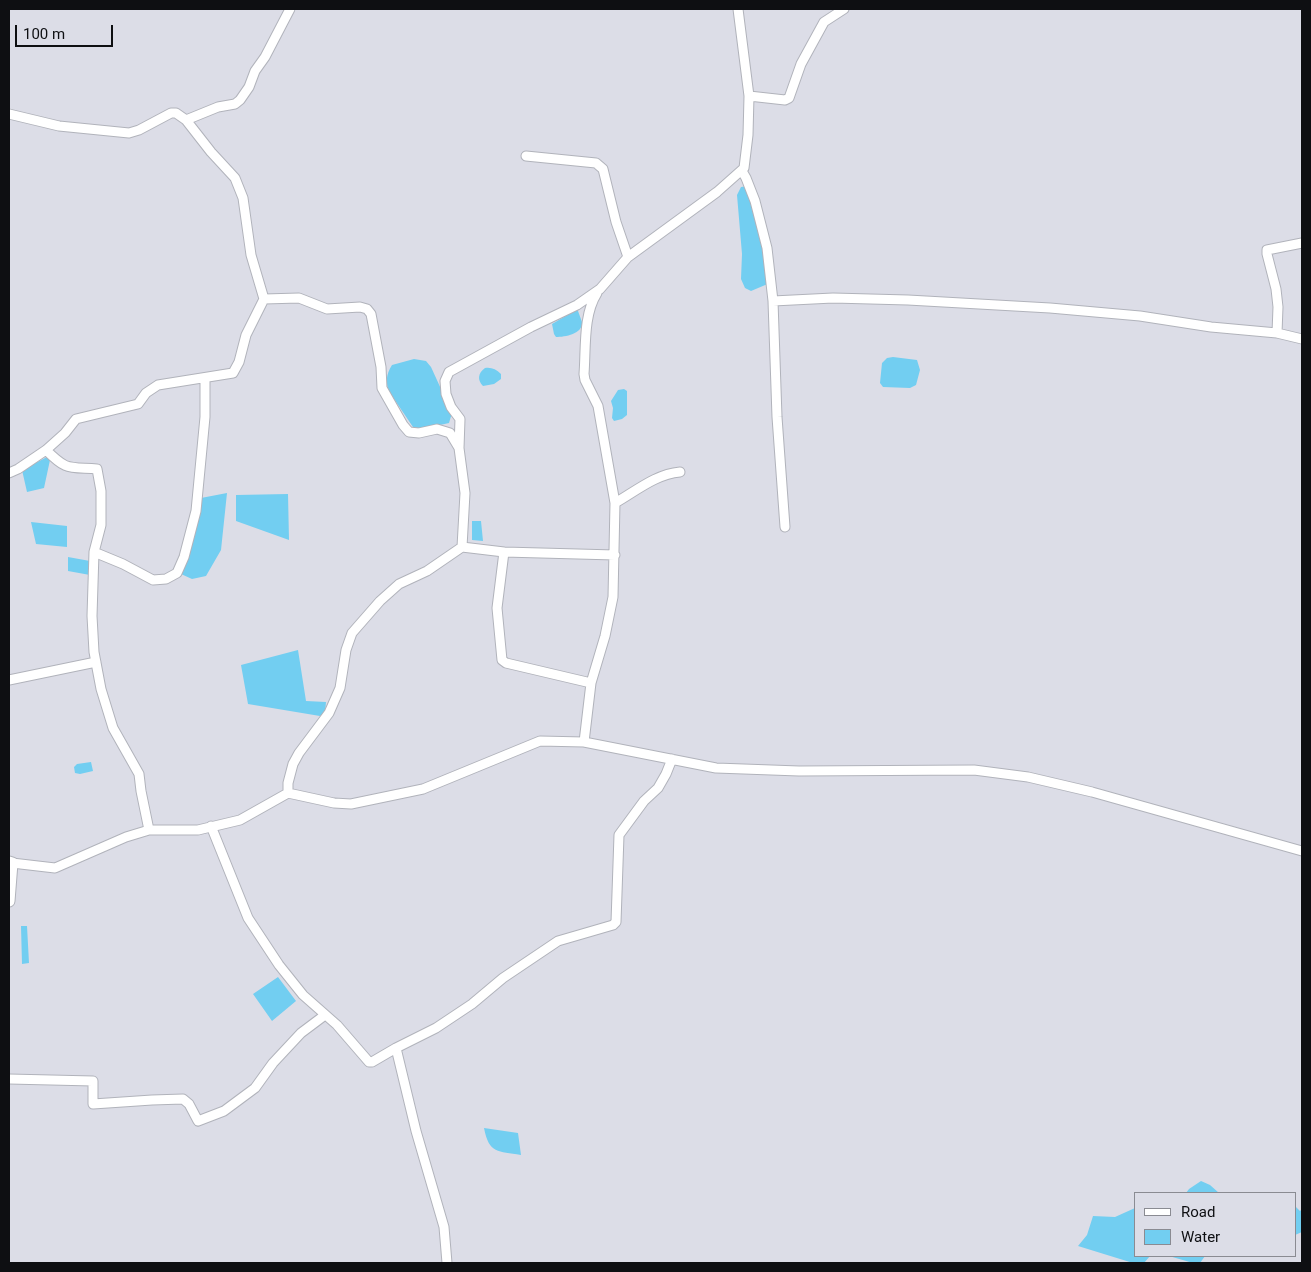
<!DOCTYPE html>
<html>
<head>
<meta charset="utf-8">
<style>
  body { margin:0 }
  #map { position:relative; width:1311px; height:1272px; overflow:hidden; background:#dcdde7; font-family:Roboto,sans-serif }
  canvas { display:block }
  .frame { position:absolute; inset:0; border:10px solid #0e0f12; pointer-events:none }
  .legend { position:absolute; left:1134px; top:1192px; width:162px; height:65px; box-sizing:border-box; background:#dcdde7; border:1px solid #8a8b92; margin:0; padding:6px 9px; list-style:none; font-size:15px; color:#0e0f12 }
  .legend li { display:flex; align-items:center; gap:10px; height:25px }
  .legend b { width:25px; border:1px solid #8a8b92 }
  .scale { position:absolute; left:15px; top:25px; width:98px; height:22px; box-sizing:border-box; border:2px solid #0e0f12; border-top:0; padding-left:6px; font-size:15px; line-height:18px; white-space:nowrap; color:#0e0f12; -webkit-text-stroke:4px #dcdde7; paint-order:stroke }
</style>
</head>
<body>
<div id="map">
<canvas width="1311" height="1272"></canvas>
<div class="frame"></div>
<ul class="legend">
<li><b style="height:6px;background:#fff"></b>Road</li>
<li><b style="height:14px;background:#72cef1"></b>Water</li>
</ul>
<div class="scale">100 m</div>
</div>
<script>
const g = document.querySelector('canvas').getContext('2d');
g.lineJoin = 'round';
function fillPath(path, color) { g.fillStyle = color; g.fill(path, 'evenodd'); }
function trace(path, color, width, dash) { g.strokeStyle = color; g.lineWidth = width; g.lineCap = dash ? 'butt' : 'round'; g.setLineDash(dash || []); g.stroke(path); }
const water = new Path2D(`
  M 748,186 L 760,208 L 769,236 L 770,251 L 774,265 L 774,275 L 770,283 L 751,291 L 745,288 L 741,279 L 742,254 L 737,195 L 741,187 Z
  M 576,310 L 578,311 C 579,314 581,319 582,322 C 583,334 565,337 556,337 L 554,334 L 552,324 Z
  M 893,357 L 917,360 L 920,370 L 916,385 L 910,388 L 883,387 L 880,383 L 882,363 L 887,358 Z
  M 414,359 L 426,361 L 431,367 L 452,413 L 449,423 L 422,429 L 413,427 L 390,393 C 385,384 386,374 392,365 Z
  M 485,368 C 491,367 496,369 501,374 L 501,379 L 494,384 L 483,386 C 477,380 478,373 485,368 Z
  M 624,389 L 627,391 L 627,415 L 622,419 L 614,421 L 612,418 L 613,408 L 611,401 L 618,390 Z
  M 47,457 L 50,460 L 44,488 L 27,492 L 22,470 Z
  M 227,493 L 221,550 L 206,576 L 192,579 L 181,574 L 194,538 L 201,498 Z
  M 288,494 L 289,540 L 236,521 L 236,495 Z
  M 472,521 L 481,521 L 483,541 L 472,540 Z
  M 31,522 L 67,526 L 67,547 L 36,544 Z
  M 68,557 L 90,561 L 90,575 L 68,571 Z
  M 298,650 L 306,701 L 326,702 L 325,713 L 320,716 L 248,704 L 241,665 Z
  M 91,762 L 93,771 L 80,774 L 75,773 L 74,767 L 77,764 Z
  M 21,926 L 27,926 L 29,963 L 22,964 Z
  M 278,977 L 296,1001 L 272,1021 L 253,994 Z
  M 484,1128 L 518,1133 L 521,1155 C 498,1151 489,1154 484,1128 Z
  M 1201,1181 L 1210,1185 L 1219,1193 L 1186,1193 L 1189,1189 Z
  M 1295,1206 L 1300,1211 L 1302,1209 L 1302,1232 L 1295,1235 Z
  M 1135,1208 L 1135,1256 L 1150,1256 L 1144,1263 L 1133,1263 L 1078,1246 L 1087,1235 L 1093,1216 L 1115,1217 Z
  M 1169,1256 L 1205,1256 L 1200,1263 L 1193,1263 Z`);
const minor = new Path2D(`
  M 749,96 L 785,100 L 789,98 L 801,64 L 824,22 L 844,9
  M 9,114 L 59,126 L 129,133 L 139,130 L 171,113 L 176,113 L 186,120 L 211,152 L 235,178 L 243,198 L 251,255 L 264,299 L 246,335 L 239,362 L 233,373 L 158,385 L 146,393 L 138,404 L 76,419 L 65,433 L 46,450 L 18,469 L 9,473
  M 186,120 L 218,107 L 235,104 L 240,100 L 249,87 L 255,71 L 265,57 L 290,9
  M 526,156 L 596,163 L 603,169 L 616,222 L 628,257
  M 742,171 L 746,178 L 755,201 L 767,248 L 773,301 L 777,417 L 785,527
  M 264,299 L 299,298 L 327,309 L 360,307 L 367,309 L 371,314 L 381,367 L 382,388 L 403,425 L 409,432 L 419,433 L 437,429 L 450,433 L 459,448
  M 773,301 L 833,298 L 908,300 L 1050,308 L 1140,316 L 1211,327 L 1277,333 L 1302,339
  M 1277,333 L 1278,307 L 1276,289 L 1267,254 L 1267,250 L 1302,243
  M 46,450 C 67,471 68,467 97,469 L 101,491 L 101,525 L 94,552 L 92,616 L 94,652 L 101,689 L 113,728 L 139,774 L 141,791 L 149,830
  M 615,503 C 636,491 656,474 680,472
  M 462,547 L 504,552 L 615,555
  M 94,552 L 123,564 L 153,580 L 166,579 L 177,573 L 184,557 L 196,511 L 205,417 L 205,378
  M 504,552 L 497,608 L 502,660 L 506,663 L 591,683
  M 9,680 L 96,662
  M 584,742 L 591,683 L 605,636 L 613,597 L 615,503 L 598,406 L 585,380 L 584,374 C 586,348 583,315 597,293
  M 288,793 L 288,783 L 293,764 L 299,753 L 329,713 L 340,688 L 346,650 L 352,633 L 380,601 L 399,584 L 427,571 L 462,547 L 465,493 L 459,448 L 460,419 L 451,407 L 446,394 L 445,381 L 449,372 L 531,327 L 577,305 L 600,289 L 628,257 L 717,192 L 744,168 L 748,135 L 749,96 L 738,9
  M 211,826 L 248,918 L 279,965 L 303,995 L 337,1025 L 369,1062 L 372,1062 L 396,1048
  M 12,863 L 55,868 L 126,837 L 149,830 L 198,830 L 240,820 L 288,793 L 334,803 L 351,804 L 423,789 L 540,741 L 584,742 L 716,768 L 799,771 L 974,770 L 1028,777 L 1092,792 L 1302,851
  M 9,1079 L 93,1081 L 93,1104 L 152,1100 L 183,1099 L 189,1104 L 198,1121 L 224,1111 L 255,1088 L 273,1063 L 301,1033 L 325,1015
  M 447,1263 L 444,1227 L 416,1131 L 396,1048 L 436,1028 L 472,1004 L 503,978 L 558,941 L 613,925 L 616,922 L 619,835 L 644,801 L 658,788 L 666,774 L 672,759`);
const major = new Path2D(`
  M 9,862 L 12,863 L 9,901`);
fillPath(water, '#72cef1');
trace(minor, '#b1b3bb', 11);
trace(major, '#b1b3bb', 13);
trace(minor, '#fff', 9);
trace(major, '#fff', 11);
</script>
</body>
</html>
